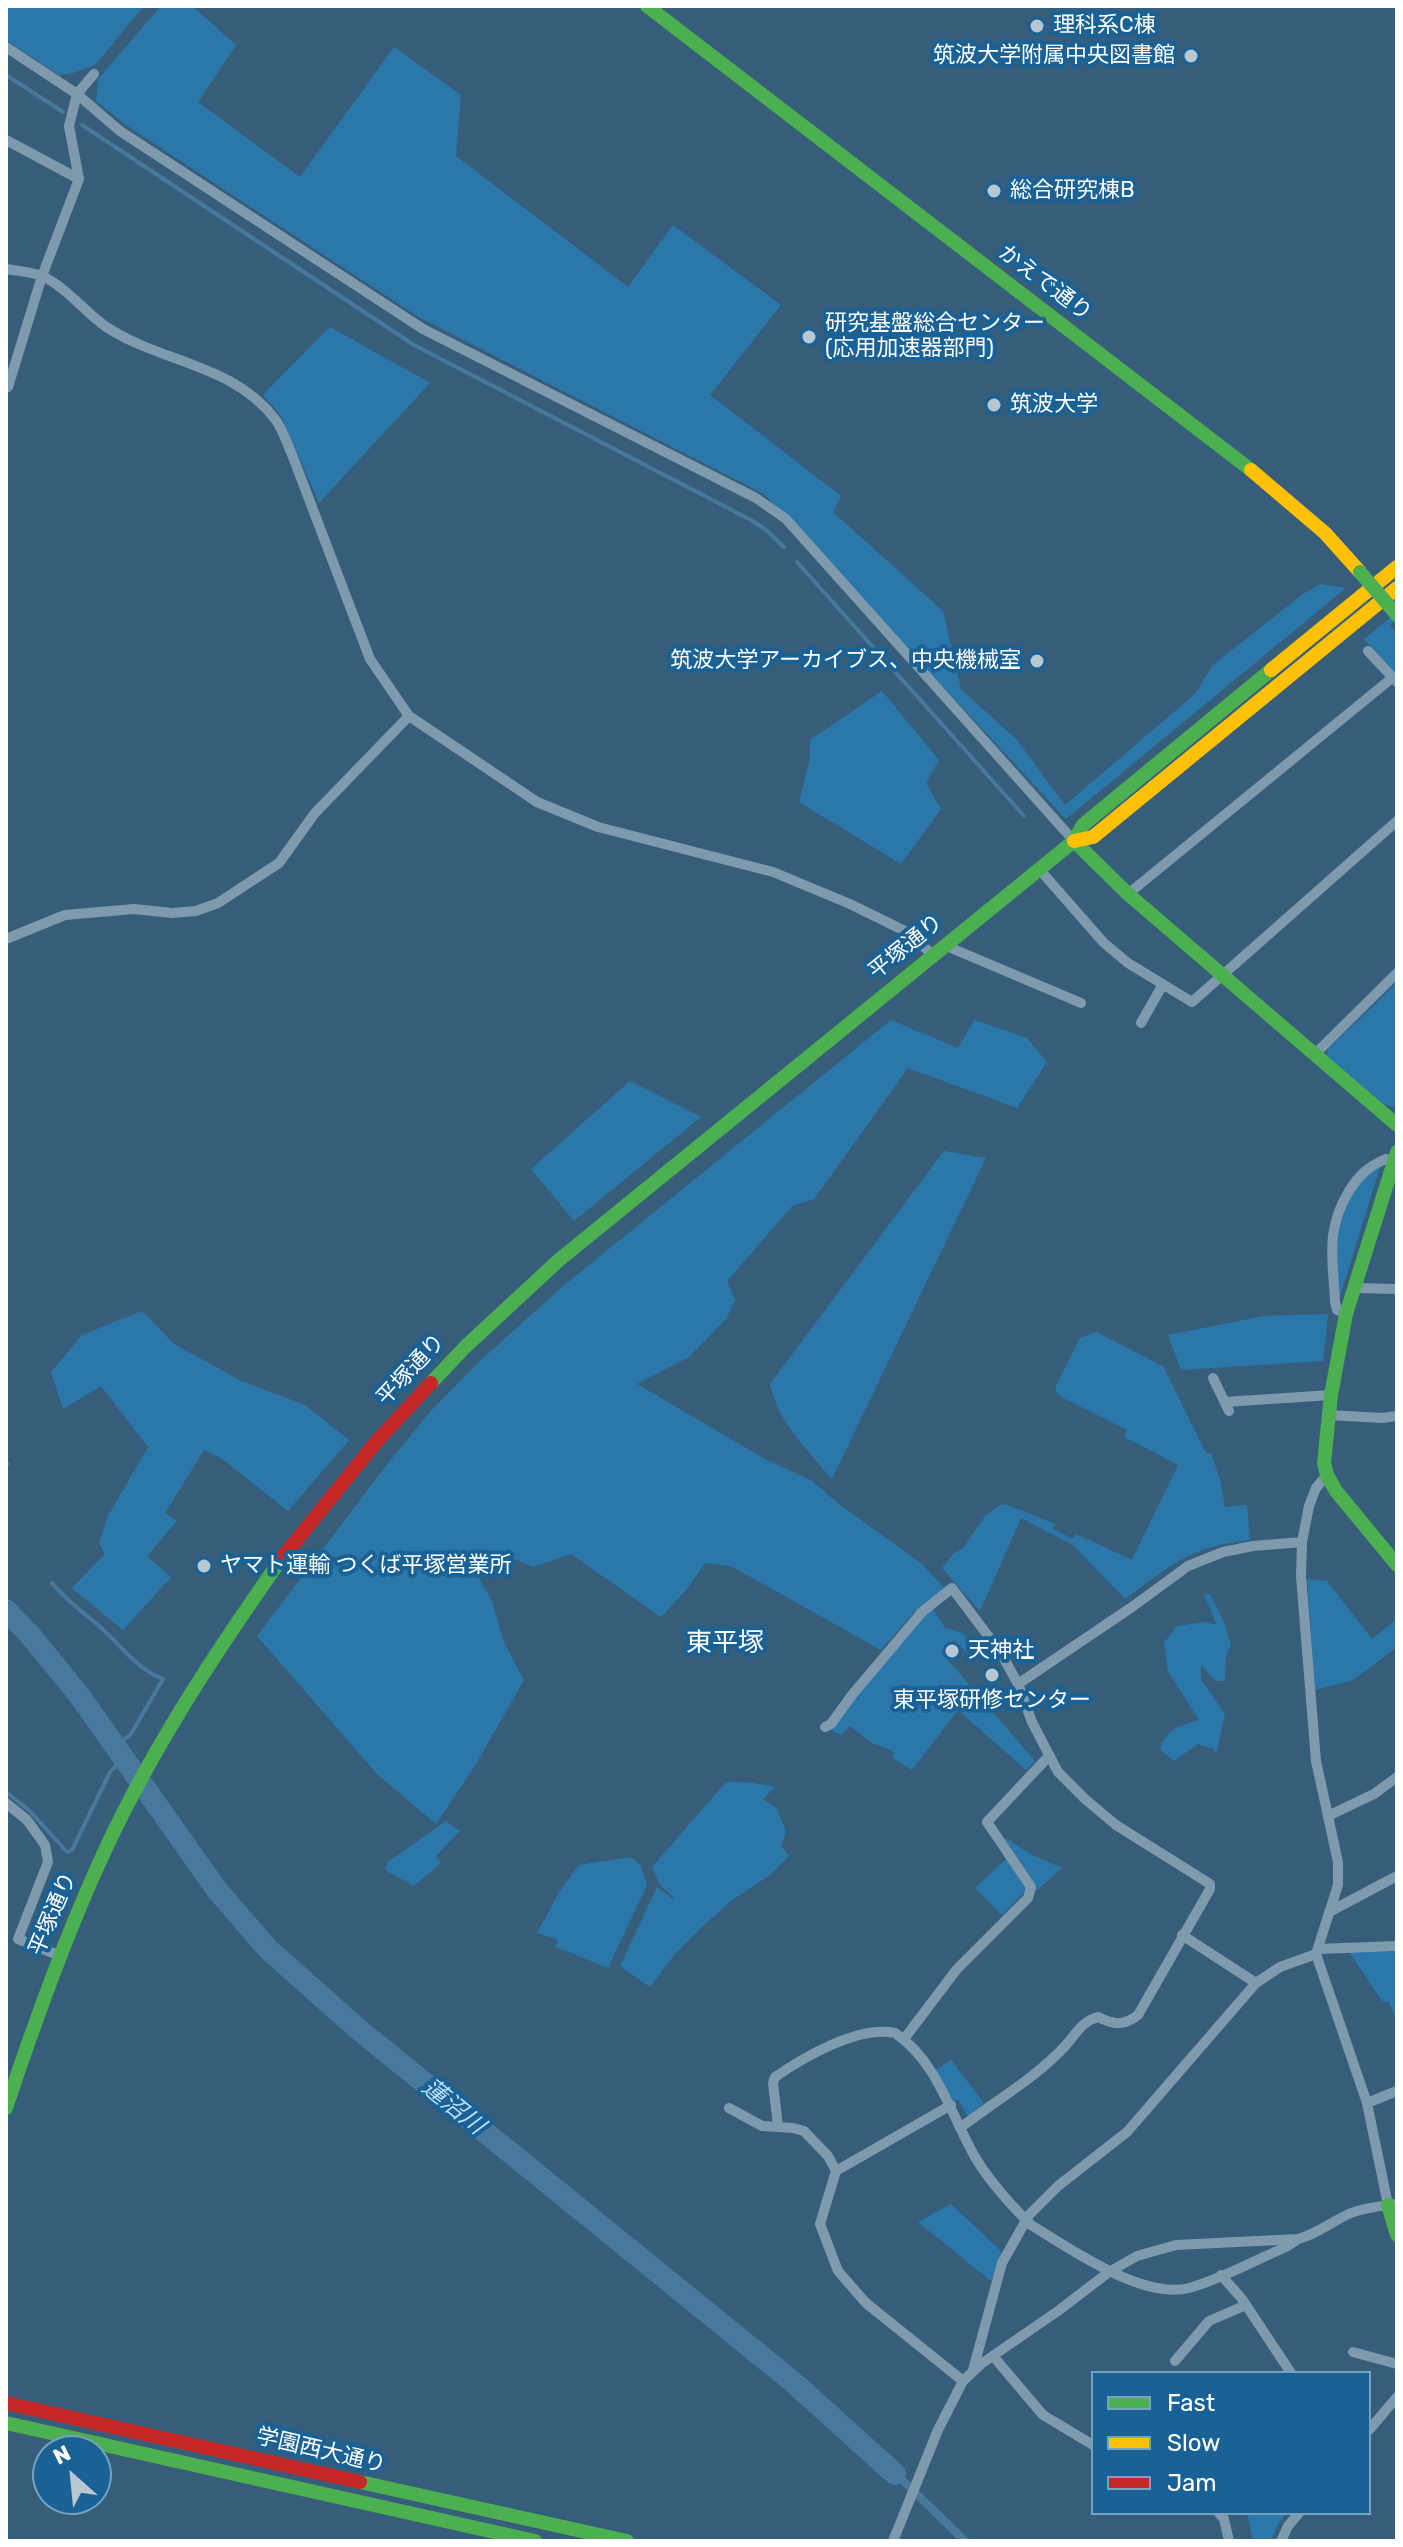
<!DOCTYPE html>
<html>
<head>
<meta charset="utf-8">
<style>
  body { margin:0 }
  #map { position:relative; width:1403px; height:2547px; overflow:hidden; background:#365e7a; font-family:Rubik,sans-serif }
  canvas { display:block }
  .frame { position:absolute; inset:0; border:8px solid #fff; pointer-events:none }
  .legend { position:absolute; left:1091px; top:2371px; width:280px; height:144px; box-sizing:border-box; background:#1a6296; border:2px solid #76a1c0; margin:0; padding:10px 14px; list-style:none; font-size:24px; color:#fff }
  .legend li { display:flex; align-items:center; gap:16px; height:40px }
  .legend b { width:40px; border:2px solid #76a1c0 }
  .north { position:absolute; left:32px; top:2435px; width:80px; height:80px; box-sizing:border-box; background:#1a6296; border:2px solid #76a1c0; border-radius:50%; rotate:333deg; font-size:22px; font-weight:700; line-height:32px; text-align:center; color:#fff }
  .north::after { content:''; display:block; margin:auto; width:28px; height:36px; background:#b9c7d0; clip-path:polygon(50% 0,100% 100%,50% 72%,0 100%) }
</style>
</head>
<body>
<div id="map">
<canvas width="1403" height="2547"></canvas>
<div class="frame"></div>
<ul class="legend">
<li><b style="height:10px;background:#4caf50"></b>Fast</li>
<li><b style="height:10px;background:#ffc107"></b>Slow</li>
<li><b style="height:10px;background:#c62828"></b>Jam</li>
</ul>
<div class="north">N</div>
</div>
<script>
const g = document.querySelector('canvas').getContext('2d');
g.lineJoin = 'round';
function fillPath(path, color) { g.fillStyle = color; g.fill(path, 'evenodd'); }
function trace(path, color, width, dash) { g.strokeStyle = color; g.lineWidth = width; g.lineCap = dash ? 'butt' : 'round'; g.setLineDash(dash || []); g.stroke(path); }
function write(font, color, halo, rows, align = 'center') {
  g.font = font + ' Rubik,"Noto Sans JP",sans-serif'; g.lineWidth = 8; g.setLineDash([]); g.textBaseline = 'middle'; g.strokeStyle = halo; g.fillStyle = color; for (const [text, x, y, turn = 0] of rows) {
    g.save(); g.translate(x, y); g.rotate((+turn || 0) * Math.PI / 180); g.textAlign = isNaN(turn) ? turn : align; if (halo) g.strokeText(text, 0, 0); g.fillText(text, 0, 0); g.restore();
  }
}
const green = new Path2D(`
  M 6,6 L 144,6 L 95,65 L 73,73 L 59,75 L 6,40 Z
  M 161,6 L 192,6 L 236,45 L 198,102 L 300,177 L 394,47 L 461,95 L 456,156 L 628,287 L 673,225 L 781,305 L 710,395 L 841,496 L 833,512 L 943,611 L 961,689 L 1017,740 L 1065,805 L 1195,694 L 1213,665 L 1303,594 L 1320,584 L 1346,588 L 1066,819 L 764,494 L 417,316 L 126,125 L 96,101 L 98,79 Z
  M 330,327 L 430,383 L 319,503 L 281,416 L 263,395 Z
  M 1397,612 L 1397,619 L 1390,625 L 1397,634 L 1397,675 L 1364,639 Z
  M 882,691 L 939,760 L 926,783 L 941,809 L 901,864 L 799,802 L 810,758 L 810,740 Z
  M 1397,983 L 1397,1108 L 1384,1104 L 1327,1056 L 1328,1049 Z
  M 891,1020 L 958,1048 L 974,1020 L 1027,1038 L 1047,1062 L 1017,1108 L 908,1068 L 814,1199 L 792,1206 L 727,1281 L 735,1301 L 726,1319 L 689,1357 L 637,1384 L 765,1459 L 812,1481 L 839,1504 L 922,1564 L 945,1589 L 914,1612 L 881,1650 L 731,1566 L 705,1563 L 687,1589 L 661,1617 L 571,1554 L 533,1567 L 497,1551 L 472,1567 L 492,1601 L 504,1643 L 524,1680 L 476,1764 L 436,1824 L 377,1774 L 257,1636 L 385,1467 L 429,1413 L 480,1361 L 562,1287 Z
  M 630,1081 L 701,1117 L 574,1221 L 531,1169 Z
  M 944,1151 L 986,1158 L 832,1479 C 806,1448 779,1424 770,1384 Z
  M 1381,1164 L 1338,1303 C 1334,1244 1325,1202 1381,1164 Z
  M 142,1311 L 174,1344 L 241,1381 L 305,1405 L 349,1440 L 288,1511 L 221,1458 L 204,1450 L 165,1513 L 177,1521 L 147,1556 L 171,1577 L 123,1630 L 72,1588 L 105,1554 L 99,1543 L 108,1516 L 148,1447 L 101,1386 L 63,1409 L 51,1372 L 82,1335 Z
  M 1328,1314 L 1323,1361 L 1181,1370 L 1168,1335 L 1264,1316 Z
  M 1096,1332 L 1163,1366 L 1206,1453 L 1211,1453 L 1220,1479 L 1225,1507 L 1247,1505 L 1250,1540 C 1238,1542 1225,1543 1212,1547 C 1179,1556 1152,1579 1125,1599 L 1073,1545 L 1021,1518 L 980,1611 L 942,1568 L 954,1553 L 964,1547 L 985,1516 L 1002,1504 L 1010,1506 L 1055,1524 L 1053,1529 L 1073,1539 L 1076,1534 L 1132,1560 L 1178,1465 L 1124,1437 L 1127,1430 L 1063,1398 L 1056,1392 L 1056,1386 L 1080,1338 Z
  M 1307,1579 L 1327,1581 L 1372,1639 L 1397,1619 L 1397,1647 L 1353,1680 L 1315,1690 Z
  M 1210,1594 L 1224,1622 L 1231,1645 L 1226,1655 L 1225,1681 L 1215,1681 L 1201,1665 L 1201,1680 L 1225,1714 L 1216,1754 L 1213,1749 L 1198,1744 L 1174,1761 L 1160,1749 C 1167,1728 1180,1726 1199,1720 L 1168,1671 L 1164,1643 L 1177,1626 L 1204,1622 L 1217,1625 L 1204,1595 Z
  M 933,1609 L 945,1628 C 967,1633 969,1634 971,1657 L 954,1640 L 941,1652 L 1035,1761 L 1026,1770 L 958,1710 L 912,1770 L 893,1758 L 894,1751 L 872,1743 L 850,1726 L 841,1735 L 832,1731 L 841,1714 L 919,1620 Z
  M 726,1782 L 753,1783 L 775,1787 L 763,1799 L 777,1809 L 786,1832 L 781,1846 L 789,1856 L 770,1875 L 732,1900 L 704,1925 L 674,1955 L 650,1987 L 620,1966 L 657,1887 L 673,1899 L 674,1898 L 660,1885 L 652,1867 Z
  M 446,1821 L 460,1831 L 436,1856 L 441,1863 L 414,1886 L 385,1870 L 388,1862 Z
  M 1006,1838 L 1030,1854 L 1062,1868 L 1036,1891 L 1033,1881 L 1005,1840 Z
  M 631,1857 L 641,1866 L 647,1885 L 608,1968 L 556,1947 L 557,1939 L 537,1933 L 560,1891 L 579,1865 Z
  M 1007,1858 L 1027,1889 L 1002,1915 L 975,1888 Z
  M 1349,1952 L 1395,1952 L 1397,1964 L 1397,2021 L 1389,2002 L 1382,2001 Z
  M 951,2060 L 984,2103 L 968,2116 L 958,2099 L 953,2101 L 935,2070 Z
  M 951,2204 L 1002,2252 L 991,2281 L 918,2222 Z
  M 1247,2513 L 1287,2513 L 1278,2524 L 1271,2541 L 1253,2541 Z`);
const water = new Path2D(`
  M 879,2452 L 971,2541 L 959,2541 L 873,2457 Z`);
const stream = new Path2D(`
  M 6,75 L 63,112
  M 82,125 L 414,345 L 751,520 L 766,530 L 784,547
  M 797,562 L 1024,816
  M 6,1461 L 8,1464
  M 52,1583 C 66,1600 83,1612 99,1626 C 121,1645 135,1668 163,1679 L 131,1734 L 116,1746
  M 6,1792 L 29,1810 L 67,1852 L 72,1850 L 110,1772 L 123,1759`);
const river = new Path2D(`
  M 6,1610 L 30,1635 L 79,1695 L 217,1890 L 268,1949 L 358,2029 L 793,2382 L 895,2474`);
const street = new Path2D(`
  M 6,47 L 77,94 L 120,131 L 423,329 L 756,498 L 786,519 L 1074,841
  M 6,140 L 79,179
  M 6,269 C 17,271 32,272 42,276 C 66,287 84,311 105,326 C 160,363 232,363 275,419 C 282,428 286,441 291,452 L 370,659 L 409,716 L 537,802 L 598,827 L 773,872 L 850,904 L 905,931 L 932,954
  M 6,386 L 8,387 L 42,276 L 79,179 L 69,126 L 77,94 L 94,74
  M 1368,651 L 1397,682
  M 1039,869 L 1104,943 L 1128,963 L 1192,1002 L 1397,821
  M 1128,894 L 1392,678
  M 6,939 L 65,915 L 134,909 L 172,913 L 196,911 L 218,903 L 279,863 L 315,813 L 409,716
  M 944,945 L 1081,1003
  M 1141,1023 L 1162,986
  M 1315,1054 L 1397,973
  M 1354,1288 L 1397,1289
  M 1346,1314 L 1337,1310 L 1335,1302 C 1333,1258 1325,1231 1349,1191 C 1359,1175 1369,1166 1386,1159 L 1394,1161
  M 1213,1378 L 1229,1411
  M 1225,1402 L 1331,1395
  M 1329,1415 L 1382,1418 L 1397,1416
  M 1327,1475 L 1316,1488 L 1309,1506 L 1302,1542 L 1301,1576 L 1316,1761 L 1338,1862 L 1338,1885 L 1316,1954 L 1367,2103 L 1388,2205
  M 1018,1684 L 1132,1607 L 1188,1566 L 1223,1552 L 1253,1546 L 1302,1542
  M 825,1727 L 831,1724 L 852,1695 L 922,1612 L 952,1588 L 1001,1653 L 1018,1684 L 1032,1722 L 1058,1772 L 1085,1799 L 1116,1825 L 1210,1884 L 1210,1889 L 1138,2015 C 1124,2026 1114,2025 1098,2017 C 1081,2022 1077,2033 1066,2045 C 1036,2078 995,2101 960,2128
  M 6,1803 L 27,1820 L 45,1845 L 48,1862 L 18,1939 L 58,1955
  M 1330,1815 L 1374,1794 L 1397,1777
  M 1329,1912 L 1397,1876
  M 1182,1935 L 1256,1983
  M 1318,1949 L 1397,1946
  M 904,2039 L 957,1969 L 1028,1898 L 1031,1887 L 987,1822 L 1049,1756
  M 1367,2103 L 1397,2091
  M 951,2105 L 836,2171 L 820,2224 L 838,2271 L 866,2303 L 963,2381
  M 729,2108 L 762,2126 L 793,2128 L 804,2131 L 828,2156 L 836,2171
  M 778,2126 L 773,2083 L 775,2077 C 804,2057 859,2025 895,2033 C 937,2061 951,2115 975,2157 C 989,2181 1011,2205 1031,2225 C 1069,2248 1142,2300 1189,2288 C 1222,2279 1255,2260 1286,2247 L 1298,2239
  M 1221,2275 L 1242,2299 L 1291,2373
  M 1353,2352 L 1397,2364
  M 993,2356 L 1043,2415 L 1093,2445
  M 1175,2361 L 1209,2321 L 1246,2305
  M 973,2370 L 1002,2263 L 1029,2215 L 1058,2186 L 1127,2132 L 1256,1983 L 1280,1967 L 1316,1954
  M 1369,2430 L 1397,2397
  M 1219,2513 L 1224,2519 L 1229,2541
  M 893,2541 L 938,2430 L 963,2381 L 981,2364 L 1058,2311 L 1109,2272 L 1137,2256 L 1176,2245 L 1298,2239 C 1318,2234 1332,2221 1351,2213 C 1366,2207 1381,2206 1397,2204
  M 1281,2541 L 1288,2526 L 1299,2513`);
const fast = new Path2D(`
  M 647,6 L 1251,470
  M 1074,841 L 1128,894 L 1397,1125
  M 1397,1152 L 1346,1314 L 1331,1395 L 1324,1463 L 1327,1475 L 1336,1491 L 1397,1565
  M 431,1383 L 465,1347 L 559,1260 L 1074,841 L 1083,825 L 1271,670
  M 6,2108 C 33,2027 61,1948 96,1870 C 145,1759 212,1657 282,1558
  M 1388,2205 L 1397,2235
  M 6,2423 L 535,2541
  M 360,2482 L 627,2541`);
const slow = new Path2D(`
  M 1251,470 L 1325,533 L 1360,572
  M 1271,670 L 1397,567
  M 1074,841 L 1093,837 L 1397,588`);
const jam = new Path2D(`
  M 282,1558 L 377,1441 L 431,1383
  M 6,2403 L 360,2482`);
const fastBridge = new Path2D(`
  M 1360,572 L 1397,615`);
const markers = [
  [1037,26,8,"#b9c7d0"],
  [1191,56,8,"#b9c7d0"],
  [994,191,8,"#b9c7d0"],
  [809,337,8,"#b9c7d0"],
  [994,405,8,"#b9c7d0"],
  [1037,661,8,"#b9c7d0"],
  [204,1566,8,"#b9c7d0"],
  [952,1651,8,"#b9c7d0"],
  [992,1675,8,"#b9c7d0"]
];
const poiNames = [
  ["理科系C棟",1053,26],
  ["筑波大学附属中央図書館",1175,56,"right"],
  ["総合研究棟B",1010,191],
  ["研究基盤総合センター",825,324],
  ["(応用加速器部門)",825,349],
  ["筑波大学",1010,405],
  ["筑波大学アーカイブス、中央機械室",1021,661,"right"],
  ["ヤマト運輸 つくば平塚営業所",220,1566],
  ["天神社",968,1651],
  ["東平塚研修センター",992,1701,"center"]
];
const streetNames = [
  ["かえで通り",1045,283,37],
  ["平塚通り",906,947,-39],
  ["平塚通り",411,1370,-47],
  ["平塚通り",53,1914,-67],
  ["学園西大通り",321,2451,13]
];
const waterNames = [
  ["蓮沼川",453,2107,39]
];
const quarterNames = [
  ["東平塚",725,1643]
];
fillPath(green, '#2c77aa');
fillPath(water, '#48799d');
trace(stream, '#48799d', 4);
trace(river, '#48799d', 22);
trace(street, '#809aad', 10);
trace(fast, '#4caf50', 14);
trace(slow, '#ffc107', 14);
trace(jam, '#c62828', 14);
trace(fastBridge, '#4caf50', 14);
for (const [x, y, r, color] of markers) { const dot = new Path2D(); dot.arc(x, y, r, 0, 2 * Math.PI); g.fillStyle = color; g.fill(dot); trace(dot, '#1a6296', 3); }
write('22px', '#fff', '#1a6296', poiNames, 'left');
write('22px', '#fff', '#1a6296', streetNames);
write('italic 24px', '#b9def7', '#1a6296', waterNames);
write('26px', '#fff', '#1a6296', quarterNames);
</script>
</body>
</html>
